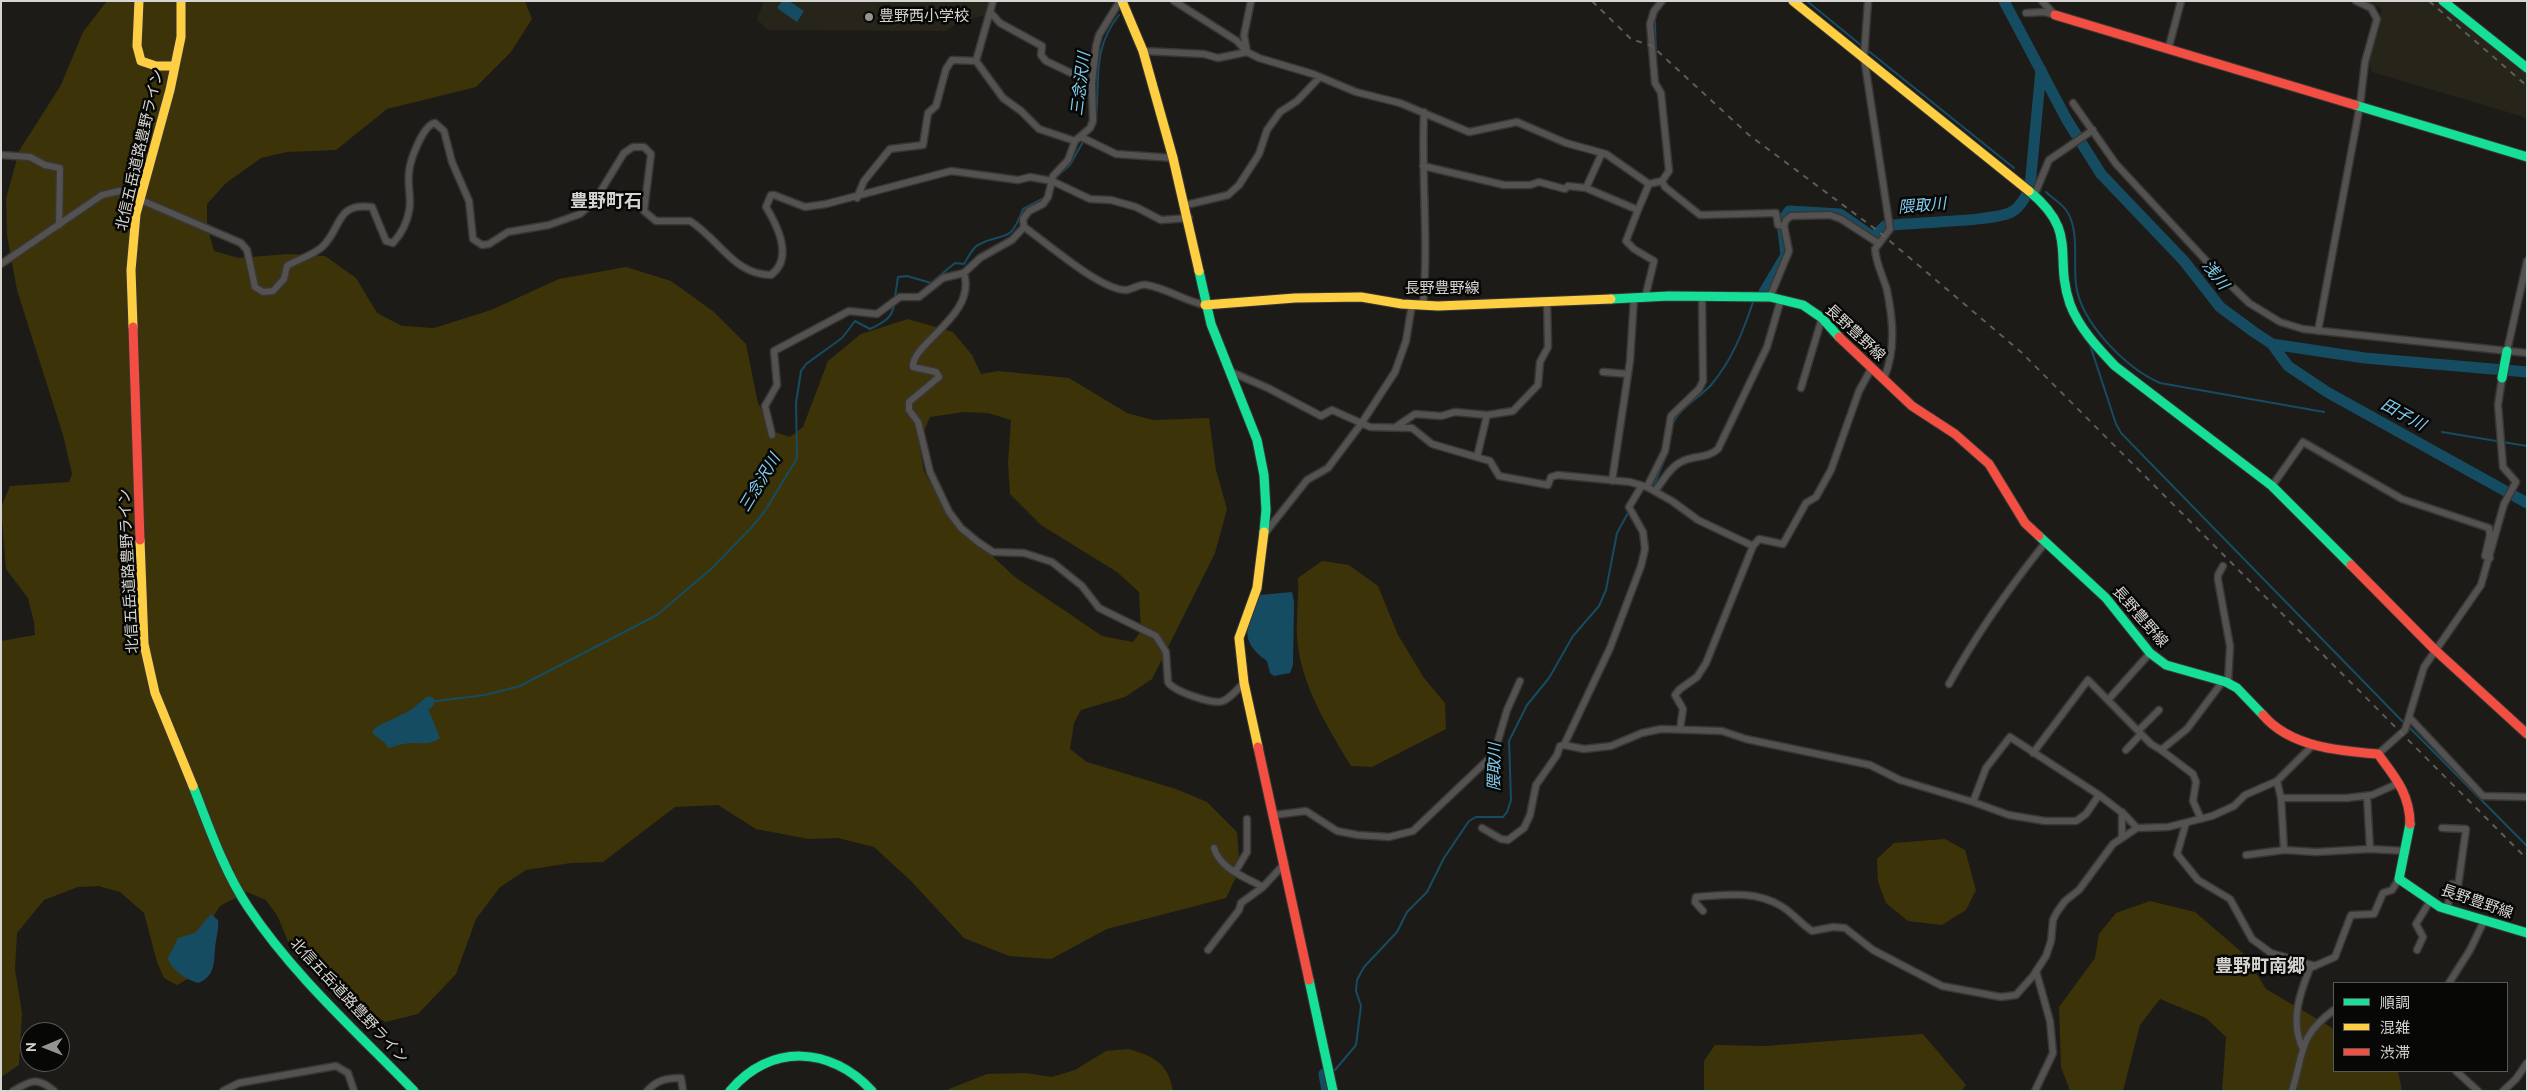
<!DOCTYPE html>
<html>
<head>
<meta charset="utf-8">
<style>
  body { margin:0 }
  #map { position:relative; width:2528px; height:1092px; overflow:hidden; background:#1d1b18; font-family:Cabin,"Noto Sans JP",sans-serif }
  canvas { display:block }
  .frame { position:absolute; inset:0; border:2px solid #d6d5d1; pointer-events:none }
  .legend { position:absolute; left:2333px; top:982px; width:175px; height:90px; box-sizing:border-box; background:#070705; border:1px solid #5a5957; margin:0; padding:6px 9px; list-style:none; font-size:15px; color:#d6d5d1 }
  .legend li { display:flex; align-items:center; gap:10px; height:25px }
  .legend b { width:25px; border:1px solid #5a5957 }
  .north { position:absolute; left:20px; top:1022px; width:50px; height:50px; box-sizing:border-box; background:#070705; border:1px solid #5a5957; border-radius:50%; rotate:269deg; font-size:14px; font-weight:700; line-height:20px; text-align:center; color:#d6d5d1 }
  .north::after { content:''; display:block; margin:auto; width:18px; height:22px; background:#959490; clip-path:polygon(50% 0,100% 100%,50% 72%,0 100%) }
</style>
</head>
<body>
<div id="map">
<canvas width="2528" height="1092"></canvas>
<div class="frame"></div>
<ul class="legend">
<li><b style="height:6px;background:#16e098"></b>順調</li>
<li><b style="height:6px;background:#ffcf43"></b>混雑</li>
<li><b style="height:6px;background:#f24e42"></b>渋滞</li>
</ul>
<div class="north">N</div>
</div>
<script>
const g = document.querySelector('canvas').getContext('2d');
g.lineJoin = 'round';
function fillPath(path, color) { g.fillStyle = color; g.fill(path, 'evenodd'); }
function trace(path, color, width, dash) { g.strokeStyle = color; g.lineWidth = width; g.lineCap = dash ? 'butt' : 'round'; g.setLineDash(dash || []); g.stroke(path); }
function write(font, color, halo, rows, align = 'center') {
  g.font = font + ' Cabin,"Noto Sans JP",sans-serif'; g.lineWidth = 5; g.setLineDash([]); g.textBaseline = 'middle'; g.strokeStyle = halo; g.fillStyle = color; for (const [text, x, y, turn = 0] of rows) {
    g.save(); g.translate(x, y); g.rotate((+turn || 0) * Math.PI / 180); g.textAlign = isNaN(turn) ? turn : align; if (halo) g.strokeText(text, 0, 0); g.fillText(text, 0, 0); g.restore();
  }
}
const built = new Path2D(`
  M 764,1 L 991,1 L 987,15 L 959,22 L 946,31 L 768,30 L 757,19 Z
  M 2365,1 L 2441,1 L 2527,73 L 2527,120 L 2521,116 L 2372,72 L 2368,63 L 2382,9 Z`);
const green = new Path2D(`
  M 107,1 L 525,1 L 532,19 L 511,52 L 476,87 L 387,109 L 336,150 L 287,152 L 261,158 L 226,183 L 207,204 L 207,226 L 214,251 L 239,258 L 288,254 L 325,256 L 356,278 L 377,313 L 402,326 L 434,328 L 491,310 L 559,279 L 626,267 L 671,281 L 714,312 L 746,344 L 758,403 L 772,431 L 790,437 L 803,427 L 828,361 L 861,334 L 908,319 L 953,332 L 972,355 L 981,374 L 998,371 L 1069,378 L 1127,413 L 1153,420 L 1209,418 L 1216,470 L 1227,509 L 1215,553 L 1152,679 L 1125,697 L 1081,710 L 1074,723 L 1070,749 L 1087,762 L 1176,789 L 1207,802 L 1237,832 L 1240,869 L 1226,898 L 1107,929 L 1051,959 L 1009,956 L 964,938 L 911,881 L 874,847 L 838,838 L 808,839 L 756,829 L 718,805 L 675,807 L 603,862 L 571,863 L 526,870 L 500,887 L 476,919 L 456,974 L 418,1014 L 385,1022 L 293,954 L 278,917 L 266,900 L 247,892 L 220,906 L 205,930 L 191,977 L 177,985 L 164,978 L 157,962 L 144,913 L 120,892 L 99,886 L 78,887 L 44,900 L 17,933 L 15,969 L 22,1013 L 19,1065 L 1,1077 L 1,641 L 35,635 L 34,622 L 28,598 L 6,569 L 1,508 L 10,486 L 69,482 L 72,474 L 63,435 L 17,290 L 7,235 L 6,199 L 19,151 L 61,85 L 83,32 ZM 964,412 L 988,413 L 1011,420 L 1008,463 L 1010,494 L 1041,525 L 1117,572 L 1139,592 L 1141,631 L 1133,642 L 1102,636 L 1015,577 L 977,542 L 945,508 L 924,472 L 919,442 L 930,417 Z
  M 1322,561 L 1349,565 L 1378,586 L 1398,635 L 1424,678 L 1445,703 L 1446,729 L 1372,767 L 1351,766 C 1327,726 1300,684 1297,636 C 1296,617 1299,597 1298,578 Z
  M 1945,839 L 1965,850 L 1976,890 L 1966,910 L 1942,925 L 1908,921 L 1886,903 L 1878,882 L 1877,859 L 1894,843 Z
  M 2150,901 L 2195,912 L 2245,955 L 2266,989 L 2334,1029 L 2334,1071 L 2398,1071 L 2402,1091 L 2222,1091 L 2226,1037 L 2206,1018 L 2160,999 L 2140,1025 L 2123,1091 L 2070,1091 L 2061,1067 L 2059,1007 L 2095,958 L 2099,934 L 2116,913 Z
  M 1923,1034 L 1966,1085 L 1961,1091 L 1704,1091 L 1704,1061 L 1715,1045 L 1765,1046 Z
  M 1128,1049 C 1154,1056 1168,1063 1173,1091 L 944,1091 L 987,1074 L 1026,1073 L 1052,1077 L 1075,1070 L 1106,1051 Z`);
const water = new Path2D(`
  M 782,1 L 789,1 L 804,11 L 797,22 L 777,8 Z
  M 1292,592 L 1294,602 L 1293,665 L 1290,673 L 1274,676 L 1270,673 L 1267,661 C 1236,639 1248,624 1260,595 Z
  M 422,705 L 429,711 L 440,738 C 431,745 422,743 412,743 C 404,743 396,746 388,748 C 385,740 376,739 372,731 L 378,726 Z
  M 211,914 L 218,920 C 219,928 217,933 216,941 C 213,956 218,976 198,983 C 187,980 171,970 168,958 L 178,938 L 195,933 Z`);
const stream = new Path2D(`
  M 1807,1 L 1862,46
  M 1655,22 L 1656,57
  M 1866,49 L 2014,168
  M 1096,118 C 1100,78 1092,49 1119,15
  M 1056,177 L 1070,165 L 1088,133
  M 2046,192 C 2052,198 2061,203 2066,210 C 2080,229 2073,262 2076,285 C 2081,323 2126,368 2160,383 L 2324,412
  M 895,297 L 898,277 L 907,276 L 931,283 L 955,263 L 964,264 C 968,258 972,248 978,245 C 1006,230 1009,246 1023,209 L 1044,198 L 1046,191
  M 2090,345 L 2116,424 L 2121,433 L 2405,724
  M 1673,423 C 1680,408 1700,397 1711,385 C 1732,360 1743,332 1753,302
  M 2442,432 L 2527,446
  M 1653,487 L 1667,454 L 1672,430
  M 429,702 L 485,695 L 520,686 L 657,615 L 711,569 L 750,529 L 765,511 L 794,463 L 797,458 L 796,403 L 801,371 L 806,364 L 842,338 L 855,321 L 870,329 C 882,323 892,319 894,305
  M 2409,727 L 2527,846
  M 1335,1070 L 1356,1045 L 1361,1006 L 1356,991 L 1357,980 L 1364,967 L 1397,932 L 1407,912 L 1427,892 L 1444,858 L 1469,821 L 1476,817 L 1503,817 L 1507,812 L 1511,800 L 1509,741 L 1527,705 L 1549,678 L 1573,636 L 1599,606 L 1606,590 L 1617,533 L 1629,511`);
const river = new Path2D(`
  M 2004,1 L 2067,120 L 2101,174 L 2184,261 L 2220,307 L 2254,332 L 2272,344 L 2365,358 L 2527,372
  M 1764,292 L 1786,255 L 1782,222 L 1789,211 L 1840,214 L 1873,237 L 1885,226 C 1910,222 1998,222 2013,211 C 2020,207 2028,194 2030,186 L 2041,70
  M 2272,344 L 2288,366 L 2327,392 L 2527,503
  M 412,716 L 429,702
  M 1324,1074 L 1327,1091`);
const street = new Path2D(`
  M 993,1 L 976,61 L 1003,98 L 1021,111 L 1039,129 L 1075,141
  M 1174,1 L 1237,41 L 1247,52 L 1259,58 L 1313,74 L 1356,92 L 1400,103 L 1469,132 L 1517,122 L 1566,143 L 1606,154 L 1649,184 L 1662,181 L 1669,171 L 1661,93 L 1655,83 L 1650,24 L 1654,11 L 1662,1
  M 1868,1 L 1864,57 L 1890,229 L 1875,249 C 1876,264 1883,276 1887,290 C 1893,320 1896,350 1884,378
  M 2042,1 L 2054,14
  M 990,12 L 1000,23 L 1042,46 L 1041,55 L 1046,61 L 1092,83
  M 2026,13 L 2044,12 L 2055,15
  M 2168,50 L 2181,1
  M 1143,51 L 1204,54 L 1218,58 L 1247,52 L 1244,35 L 1251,1
  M 2073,103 L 2116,164 L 2211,266 L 2249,303 L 2280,322 L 2303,329 L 2527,353
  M 1081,137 L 1116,154 L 1173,158
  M 1,155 L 30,157 L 45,165 L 60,168 L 59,225
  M 1423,166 L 1504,185 L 1530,185 L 1539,182 L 1565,189 L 1568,186 L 1586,188 L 1602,153
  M 1662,181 L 1665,187 L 1700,215 L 1776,213 L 1778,225 L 1784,226 L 1786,220 L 1791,216 L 1830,215 L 1841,219 L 1878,243
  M 1586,188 L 1638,210 L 1649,184
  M 2034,196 L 2049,160 L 2093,130
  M 857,198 L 864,181 L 890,149 L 923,145 L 928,113 L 936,106 L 946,69 L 952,60 L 976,61
  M 1186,205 L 1228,195 L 1239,185 L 1259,154 L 1267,130 L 1280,112 L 1297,101 L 1319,78
  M 1638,210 L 1626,241 L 1634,249 L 1654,261 L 1645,298
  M 1024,227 L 1023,219 L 1029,211 L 1043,204 L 1048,197 L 1053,176 L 1068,160 L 1075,141 L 1090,128 L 1093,121 L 1092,83 L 1096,46 L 1099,35 L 1120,1
  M 1,264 L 102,195 L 120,191 L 241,243 L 247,250 L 255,287 L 263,292 L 273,291 L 284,279 L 287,266 C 298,259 312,256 322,247 C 342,229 335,202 372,207 L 386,241 L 393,243 C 401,234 407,223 409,211 C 412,199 407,185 409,172 C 410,160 423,125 435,123 L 444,131 L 452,162 L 469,201 L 473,239 L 482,245 L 489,244 L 508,232 L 549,225 L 580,214 L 594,202 L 624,153 L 633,147 L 644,147 L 651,154 L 644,211 L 656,221 L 690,221 C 719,239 734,275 771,275 C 794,258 777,225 766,207 L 771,195 L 774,195 L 805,207 L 826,204 L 951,171 L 1018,180 L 1030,177 L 1052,181 L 1090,199 L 1111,200 L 1136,207 L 1161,220 L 1189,218
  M 964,273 C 977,316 912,342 913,367 L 936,372 L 939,377 L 909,402 L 909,410 L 918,422 L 930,472 L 949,512 L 961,528 L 978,542 L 993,552 L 1024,553 L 1052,562 L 1082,586 L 1099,608 L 1156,636 L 1166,652 L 1168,682 C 1173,691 1213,705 1223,701 C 1231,698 1238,688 1244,683
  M 1770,297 L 1789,251 L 1784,226
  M 1423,305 C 1429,240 1421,176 1424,112
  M 2318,331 L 2360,105 L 2365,62 L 2377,19 L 2371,8 L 2356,1
  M 2507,351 L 2527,261
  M 1231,372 L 1268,388 L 1321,416 L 1332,410 L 1370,427 L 1412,428 L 1432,444 L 1490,461 L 1499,476 L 1548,485 L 1551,477 L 1558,475 L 1630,482 L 1647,487 L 1672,501 L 1698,520 L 1753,546
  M 1603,372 L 1628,374
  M 1801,388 L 1822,318
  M 1397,426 L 1415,414 L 1441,416 L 1455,412 L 1487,415
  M 772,435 L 765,406 L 777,385 L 774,351 L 849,311 L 877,314 L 900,297 L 919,297 L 943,278 L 964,273 L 980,258 L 1012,240 L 1024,227 C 1047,243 1099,289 1125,290 C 1133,290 1139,283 1147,285 C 1168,289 1185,301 1205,305
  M 1477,457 L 1487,415 L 1513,411 L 1538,385 L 1540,362 L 1548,347 L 1547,301
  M 1612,481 L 1630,361 L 1634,298
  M 2272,486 L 2303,442 L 2402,499 L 2489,528 L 2490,535 L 2485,556 L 2490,558
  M 1647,487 L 1665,451 L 1671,416 L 1699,389 L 1703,381 L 1702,297
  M 1655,491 C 1663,481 1670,467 1681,462 C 1693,455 1707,459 1718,449 L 1767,347 L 1781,299
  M 1265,533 L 1307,480 L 1328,468 L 1361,424 L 1395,372 L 1406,341 L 1412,304
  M 2223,566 L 2218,575 L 2218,580 L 2230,646 L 2228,683
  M 1949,684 C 1977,633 2009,588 2045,543
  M 2108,700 L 2150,653
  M 2410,718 L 2483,796 L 2527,797
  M 1680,729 L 1683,709 L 1675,695 L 1680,689 L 1697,677 L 1706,663 L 1753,546 L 1759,539 L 1783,544 L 1806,503 L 1816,497 L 1831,470 L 1859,391 L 1871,369
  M 2138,731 L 2159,710
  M 1564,745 L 1584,749 L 1611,746 L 1642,733 L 1661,729 L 1722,731 L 1746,739 L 1870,765 L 1900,780 L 1973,802 L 2009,815 L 2045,821 L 2076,821 L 2086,814 L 2099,795
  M 2126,750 L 2141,734
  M 2033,753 L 2088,680 L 2151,744 L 2161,750
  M 2378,754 L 2405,730 L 2424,667 L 2481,585 L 2504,504 L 2516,482 L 2503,467 L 2498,405 L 2502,378
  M 2277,781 L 2281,798
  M 2367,796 L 2370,849 L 2406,851
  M 1973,802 L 1986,768 L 2010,737 L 2099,795 L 2125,815 L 2137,828
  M 1274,815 L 1306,811 L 1337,831 L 1358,835 L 1389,837 L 1413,831 L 1494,754 L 1507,710 L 1520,681
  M 2201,819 L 2193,801 L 2196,782 L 2193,774 L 2161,750 L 2187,729 L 2223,681
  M 2186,823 L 2177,854 L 2198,880 L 2230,899 L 2252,939 L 2271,953 L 2315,966
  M 1482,828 L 1501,839 L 1508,840 L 1524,828 L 1530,815 L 1536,785 L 1557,755 L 1560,746 L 1564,745 L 1610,648 L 1641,566 L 1645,549 L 1643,532 L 1629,507 L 1641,487
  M 2442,828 L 2466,829 L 2458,886 L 2452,884 L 2447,910
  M 2122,838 L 2122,812
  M 1214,848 C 1220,869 1245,877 1263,887
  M 2284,850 L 2316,852 L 2370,849
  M 2246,855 L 2284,850 L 2281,798 L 2347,798 L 2372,795 L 2399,783
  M 1235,872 L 1247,852 L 1247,819
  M 1703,911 L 1695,902 L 1696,897 C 1726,895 1754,890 1781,906 C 1793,913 1801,924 1812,931 L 1833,927 L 1845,928 L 1873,950 L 1942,986 L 2001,997 L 2016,995 L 2033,976 L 2046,956 L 2051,941 L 2053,920 L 2057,912 L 2065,901 L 2079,890 L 2113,844 L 2137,828 L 2168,827 L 2212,816 L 2234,806 L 2245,795 L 2277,781 L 2314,744
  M 1208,950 L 1239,910 L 1241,903 L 1263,887 L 1285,863
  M 2417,950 L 2423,937 L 2416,924 L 2430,901
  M 2449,983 L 2470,950 L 2484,921
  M 2302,1047 C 2290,1020 2300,993 2310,968 L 2335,957 L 2351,915 L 2374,914 L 2383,893 L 2392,890 L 2399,879
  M 2456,1071 L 2478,1091
  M 13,1091 C 31,1080 38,1077 54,1091
  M 223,1091 L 239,1083 L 336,1066 L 348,1073 L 354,1091
  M 647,1091 C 657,1080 666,1078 681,1078 L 683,1091
  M 2035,1091 L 2053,1053 L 2050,1021 L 2036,971
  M 2292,1091 C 2304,1053 2298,1036 2334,1010
  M 2503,1091 L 2516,1079 L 2527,1063`);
const fast = new Path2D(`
  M 2443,1 L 2527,68
  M 2355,105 L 2527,157
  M 2029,191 C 2080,233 2053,255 2070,304 C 2079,328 2098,348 2115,366 L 2272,486 L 2351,565
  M 1199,271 L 1211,324 L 1257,440 L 1264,475 L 1266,510 L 1264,532
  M 1611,299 L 1669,296 L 1770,297 L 1803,305 L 1822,318 L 1839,337
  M 2502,378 L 2507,351
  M 2039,536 L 2106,598 L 2150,653 L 2166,665 L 2226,682 L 2237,688 L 2263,715
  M 193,786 C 209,827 224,871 248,907 C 294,976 357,1032 414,1091
  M 2410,824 L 2399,879 L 2440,907 L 2527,933
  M 1309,980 L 1333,1091
  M 730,1091 C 770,1043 831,1046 872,1091`);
const slow = new Path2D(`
  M 139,1 L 137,46 L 141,61 L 156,66 L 175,66
  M 1122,1 L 1143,51 L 1173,158 L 1199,271
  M 1793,1 L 2029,191
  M 1205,305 L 1295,298 L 1361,297 L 1402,304 L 1438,306 L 1611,299
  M 133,327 L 131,270 L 136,214 L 170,90 L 181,37 L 181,1
  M 140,540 L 144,644 L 155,693 L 193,786
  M 1258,747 L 1244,683 L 1239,638 L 1257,588 L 1264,532`);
const jam = new Path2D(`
  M 2055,15 L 2355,105
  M 133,327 L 140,540
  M 1839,337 L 1912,406 L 1955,434 L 1989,464 L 2025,523 L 2039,536
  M 2351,565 L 2434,649 L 2527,734
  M 2263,715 C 2290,747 2339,751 2378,754 C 2395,777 2410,794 2410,824
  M 1258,747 L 1309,980`);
const rail = new Path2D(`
  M 1592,1 L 1631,39 L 1652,46 L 1749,135 L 1878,231 L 2021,352 L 2527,859
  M 2429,1 L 2527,86`);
const markers = [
  [869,17,5,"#959490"]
];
const poiNames = [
  ["豊野西小学校",879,17]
];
const streetNames = [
  ["北信五岳道路豊野ライン",140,150,-77],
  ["長野豊野線",1442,289],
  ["長野豊野線",1855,333,43],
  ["北信五岳道路豊野ライン",129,571,-93],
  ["長野豊野線",2140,617,49],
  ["長野豊野線",2477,902,19],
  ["北信五岳道路豊野ライン",349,1001,47]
];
const waterNames = [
  ["三念沢川",1081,84,-83],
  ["隈取川",1922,206,-5],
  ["浅川",2215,275,52],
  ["田子川",2403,415,29],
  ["三念沢川",760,483,-59],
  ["隈取川",1495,767,-89]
];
const quarterNames = [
  ["豊野町石",606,202],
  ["豊野町南郷",2260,967]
];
fillPath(built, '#27251a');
fillPath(green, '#3d3308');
fillPath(water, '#164c62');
trace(stream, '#164c62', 2);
trace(river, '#164c62', 11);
trace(street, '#383735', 9);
trace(fast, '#383735', 11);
trace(slow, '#383735', 11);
trace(jam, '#383735', 11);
trace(street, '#535250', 6);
trace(fast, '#16e098', 9);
trace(slow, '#ffcf43', 9);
trace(jam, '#f24e42', 9);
trace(rail, '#5e5c59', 2, [6, 6]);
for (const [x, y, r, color] of markers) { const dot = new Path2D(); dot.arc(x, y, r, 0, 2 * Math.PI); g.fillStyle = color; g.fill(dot); trace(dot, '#070705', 2); }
write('15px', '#d6d5d1', '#070705', poiNames, 'left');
write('15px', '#d6d5d1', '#070705', streetNames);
write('italic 16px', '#81ccf0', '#070705', waterNames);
write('bold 18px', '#d6d5d1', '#070705', quarterNames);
</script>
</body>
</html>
